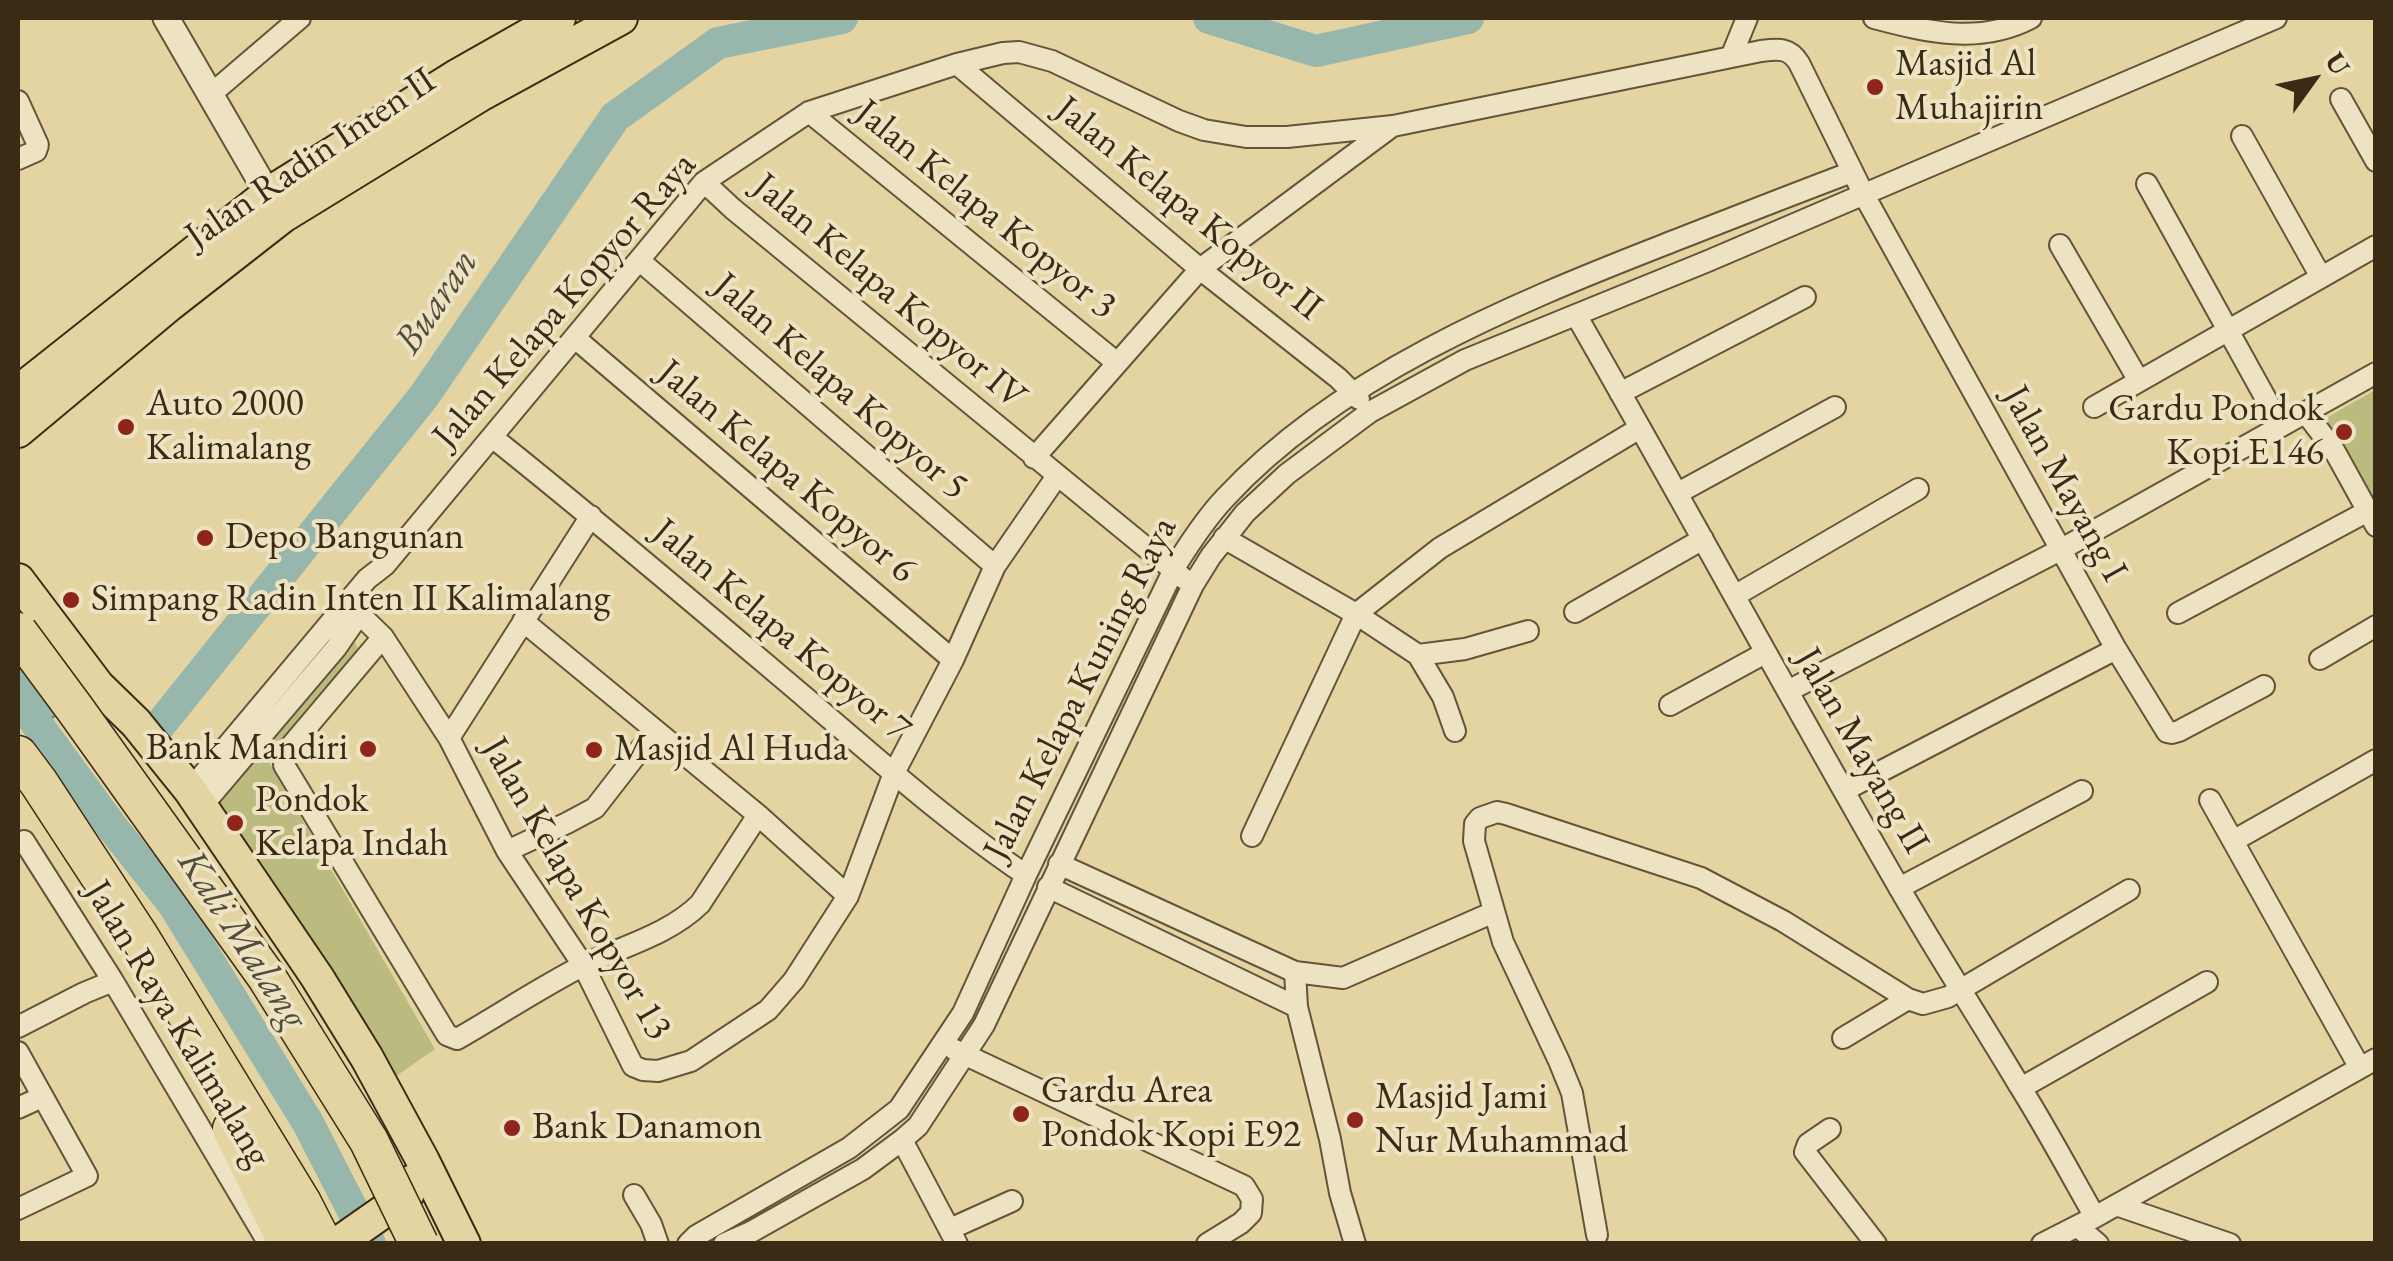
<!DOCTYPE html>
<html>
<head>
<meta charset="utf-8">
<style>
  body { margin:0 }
  #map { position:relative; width:2393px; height:1261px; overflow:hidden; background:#e3d4a2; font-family:"EB Garamond",serif }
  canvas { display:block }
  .frame { position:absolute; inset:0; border:20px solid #3b2a14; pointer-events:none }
  .north { position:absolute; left:2263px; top:30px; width:100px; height:100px; -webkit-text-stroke:8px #ede3c3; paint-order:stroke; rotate:57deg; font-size:28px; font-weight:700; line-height:40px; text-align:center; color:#3b2a14 }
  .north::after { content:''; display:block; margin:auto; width:35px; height:45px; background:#3b2a14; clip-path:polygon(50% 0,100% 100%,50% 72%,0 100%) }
</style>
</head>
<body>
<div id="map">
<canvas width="2393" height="1261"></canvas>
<div class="frame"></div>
<div class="north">U</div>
</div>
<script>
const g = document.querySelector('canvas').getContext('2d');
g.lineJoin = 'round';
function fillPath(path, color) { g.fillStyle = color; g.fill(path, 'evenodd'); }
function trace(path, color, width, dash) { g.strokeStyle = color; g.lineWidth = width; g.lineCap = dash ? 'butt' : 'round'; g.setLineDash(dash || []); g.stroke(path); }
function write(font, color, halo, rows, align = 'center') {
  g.font = font + ' "EB Garamond",serif'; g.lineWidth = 8; g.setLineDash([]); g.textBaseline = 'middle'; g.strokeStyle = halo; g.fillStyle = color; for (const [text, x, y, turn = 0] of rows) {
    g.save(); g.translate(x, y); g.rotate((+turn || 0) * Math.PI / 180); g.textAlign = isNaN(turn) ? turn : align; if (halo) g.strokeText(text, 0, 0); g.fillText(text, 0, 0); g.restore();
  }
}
const green = new Path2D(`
  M 2375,390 L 2375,518 L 2321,421 Z
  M 350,632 L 359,651 L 269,762 L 435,1049 L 382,1086 L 202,806 Z`);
const water = new Path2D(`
  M 18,632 L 73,706 L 26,732 L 18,722 Z`);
const river = new Path2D(`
  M 1209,18 L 1316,51 L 1468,18
  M 18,698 L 112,827 L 174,905 L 308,1123 L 370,1244
  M 160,725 L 424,396 L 615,117 L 718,43 L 842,18`);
const minor = new Path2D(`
  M 1874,18 C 1927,32 1980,45 2031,18
  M 1731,57 L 1747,18
  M 957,64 L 1200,269 L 1338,378 L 1359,399
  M 210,95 L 300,18
  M 2341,99 L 2376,161
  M 18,101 L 38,145 L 36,151 L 18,159
  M 809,112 L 1116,362
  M 2242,136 L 2321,277
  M 704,182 L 733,209 L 1183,578
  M 2147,184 L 2281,426
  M 2060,245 L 2139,381
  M 640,261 L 995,566
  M 1576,315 C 1684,503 1788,695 1897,884 C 1936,952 1979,1018 2019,1085 C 2046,1128 2070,1173 2095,1217
  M 575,338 L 953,660
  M 1620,393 L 1805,297
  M 2094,407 L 2376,246
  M 2305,412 L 2334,450 L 2376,526
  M 492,437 C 599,522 703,611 807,699 C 878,760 949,823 1026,875
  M 1034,458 L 1200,269 L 1391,127
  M 1678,493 L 1835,407
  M 1224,538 L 1356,614 L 1418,655 L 1443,697 L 1455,731
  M 1736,595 L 1918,489
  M 348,603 L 383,637 L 449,738 L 507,851 L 583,965 L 633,1066 L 643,1070 L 658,1071 L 691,1061 L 768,1010 L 794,980 L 848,896 L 894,773 L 953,660 L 995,566 L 1057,476
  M 1575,612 L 1703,539
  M 2178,613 L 2368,511
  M 523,621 L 758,815 L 848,896
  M 383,637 L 285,753 L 284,765 L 447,1035 L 457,1039 C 499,1015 541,987 584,965 C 623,946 668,935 700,904 L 758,815
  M 1418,655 L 1465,649 L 1528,631
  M 2320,659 L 2376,626
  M 1788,691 L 2060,550 L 2376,373
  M 1670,705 L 1765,653
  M 449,738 L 591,516
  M 190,790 L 367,579 L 385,565 L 704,182 L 809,112 L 957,64 L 1003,53 L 1019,52 L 1052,61 L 1179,121 L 1204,130 L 1246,137 L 1287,137 L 1393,126 L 1761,51 C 1778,49 1789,47 1799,63 L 1864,195 L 2116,649 L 2167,732 L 2172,733 L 2179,731 L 2264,686
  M 1845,790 L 2116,649
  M 2210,800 L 2360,1068
  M 202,806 L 336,648 L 367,603
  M 1252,836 L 1356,614 L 1440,548 L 1640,428
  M 24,841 L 113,981 L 269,1244
  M 2233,841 L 2376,760
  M 507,851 L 567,823 L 595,808 L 654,732
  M 1059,864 L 1295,972 L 1343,978 L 1494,912
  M 1048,887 L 1297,1007
  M 1899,888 L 2082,791
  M 1295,972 L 1297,1007 L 1330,1139 L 1340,1193 L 1355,1244
  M 18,1027 L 84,993 L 113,981
  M 1843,1038 L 1908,999
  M 955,1050 L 1244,1186 L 1252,1199 L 1251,1213 L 1241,1223 L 1207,1244
  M 18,1052 L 87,1176 L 18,1209
  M 2021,1088 L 2207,982
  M 18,1108 L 42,1097
  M 1830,1129 L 1808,1144 L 1805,1152 L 1876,1244
  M 902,1140 L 957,1244
  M 634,1195 L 651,1224 L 658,1244
  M 2116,1205 L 2230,1244
  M 2077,1226 L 2098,1244
  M 950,1229 L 1012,1201
  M 1597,1235 L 1572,1093 L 1559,1061 L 1503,942 L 1474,841 L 1475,824 L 1480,818 L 1497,812 L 1506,814 L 1701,878 L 1783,921 L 1908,999 L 1923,1004 L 1948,997 L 2129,890
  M 688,1244 L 696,1236 L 849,1148 L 899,1109 L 963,1013 L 1026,875 L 1176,565 C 1191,541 1206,518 1225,498 C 1337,377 1510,305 1661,246 C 1725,221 1788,196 1852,172
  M 724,1244 L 751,1232 L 863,1169 L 902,1140 L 918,1126 L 984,1025 L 1193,585 L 1211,556 L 1245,513 L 1287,474 L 1370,412 L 1465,360 L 1708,261 L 2276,18
  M 2042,1244 L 2095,1217 L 2376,1059`);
const tertiary = new Path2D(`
  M 166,18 L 268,194`);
const primary = new Path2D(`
  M 18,392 L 268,194 L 455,77 L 559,18
  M 18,431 L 169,305 L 283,216 L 480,95 L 621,18
  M 18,580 L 98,686 L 136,723 L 190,790 L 317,977 L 367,1058 L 423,1161 L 464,1244
  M 337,1244 L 407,1195 L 413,1181`);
const motorway = new Path2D(`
  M 18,755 L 39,783 L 139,936 L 302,1203 L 323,1244
  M 232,1129 L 288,1244`);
const motorwayBridge = new Path2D(`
  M 18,632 L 75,709 L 266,976 L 369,1141 L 419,1244`);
const markers = [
  [1875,87,10,"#8f2418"],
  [126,427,10,"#8f2418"],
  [2344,432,10,"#8f2418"],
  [205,538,10,"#8f2418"],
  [71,600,10,"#8f2418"],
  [368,749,10,"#8f2418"],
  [594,750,10,"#8f2418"],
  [235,823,10,"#8f2418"],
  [1021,1114,10,"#8f2418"],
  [1355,1120,10,"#8f2418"],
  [512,1128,10,"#8f2418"]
];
const poiNames = [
  ["Masjid Al",1895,65],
  ["Muhajirin",1895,109],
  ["Auto 2000",146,405],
  ["Kalimalang",146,449],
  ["Gardu Pondok",2324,410,"right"],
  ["Kopi E146",2324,454,"right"],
  ["Depo Bangunan",225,538],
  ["Simpang Radin Inten II Kalimalang",91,600],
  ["Bank Mandiri",348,749,"right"],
  ["Masjid Al Huda",614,750],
  ["Pondok",255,801],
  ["Kelapa Indah",255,845],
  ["Gardu Area",1041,1092],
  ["Pondok Kopi E92",1041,1136],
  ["Masjid Jami",1375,1098],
  ["Nur Muhammad",1375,1142],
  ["Bank Danamon",532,1128]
];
const streetNames = [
  ["Jalan Radin Inten II",311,159,-34],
  ["Jalan Kelapa Kopyor II",1188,209,39],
  ["Jalan Kelapa Kopyor 3",985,210,39],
  ["Jalan Kelapa Kopyor IV",889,292,40],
  ["Jalan Kelapa Kopyor Raya",565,301,-49],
  ["Jalan Kelapa Kopyor 5",840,387,41],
  ["Jalan Kelapa Kopyor 6",786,472,40],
  ["Jalan Mayang I",2064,484,61],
  ["Jalan Kelapa Kopyor 7",781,631,40],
  ["Jalan Kelapa Kuning Raya",1081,689,-63],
  ["Jalan Mayang II",1861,751,60],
  ["Jalan Kelapa Kopyor 13",576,889,60],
  ["Jalan Raya Kalimalang",177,1024,59]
];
const waterNames = [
  ["Buaran",437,302,-56],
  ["Kali Malang",242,940,57]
];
fillPath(green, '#bbbb80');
fillPath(water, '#97b7ad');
trace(water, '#727f70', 2.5);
trace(river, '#97b7ad', 32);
trace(minor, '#655438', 24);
trace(tertiary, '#655438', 29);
trace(primary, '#3b2a14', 36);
trace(motorway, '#3b2a14', 41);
trace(minor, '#ede3c3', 20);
trace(tertiary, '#ede3c3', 25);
trace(primary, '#e3d4a2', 32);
trace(motorway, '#e3d4a2', 38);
trace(motorwayBridge, '#3b2a14', 41, []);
trace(motorwayBridge, '#e3d4a2', 38);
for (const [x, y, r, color] of markers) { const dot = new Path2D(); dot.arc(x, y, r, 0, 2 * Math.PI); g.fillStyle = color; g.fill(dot); trace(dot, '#ede3c3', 4); }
write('38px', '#3b2a14', '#ede3c3', poiNames, 'left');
write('38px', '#3b2a14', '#ede3c3', streetNames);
write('italic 40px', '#524d3a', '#ede3c3', waterNames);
</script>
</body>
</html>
